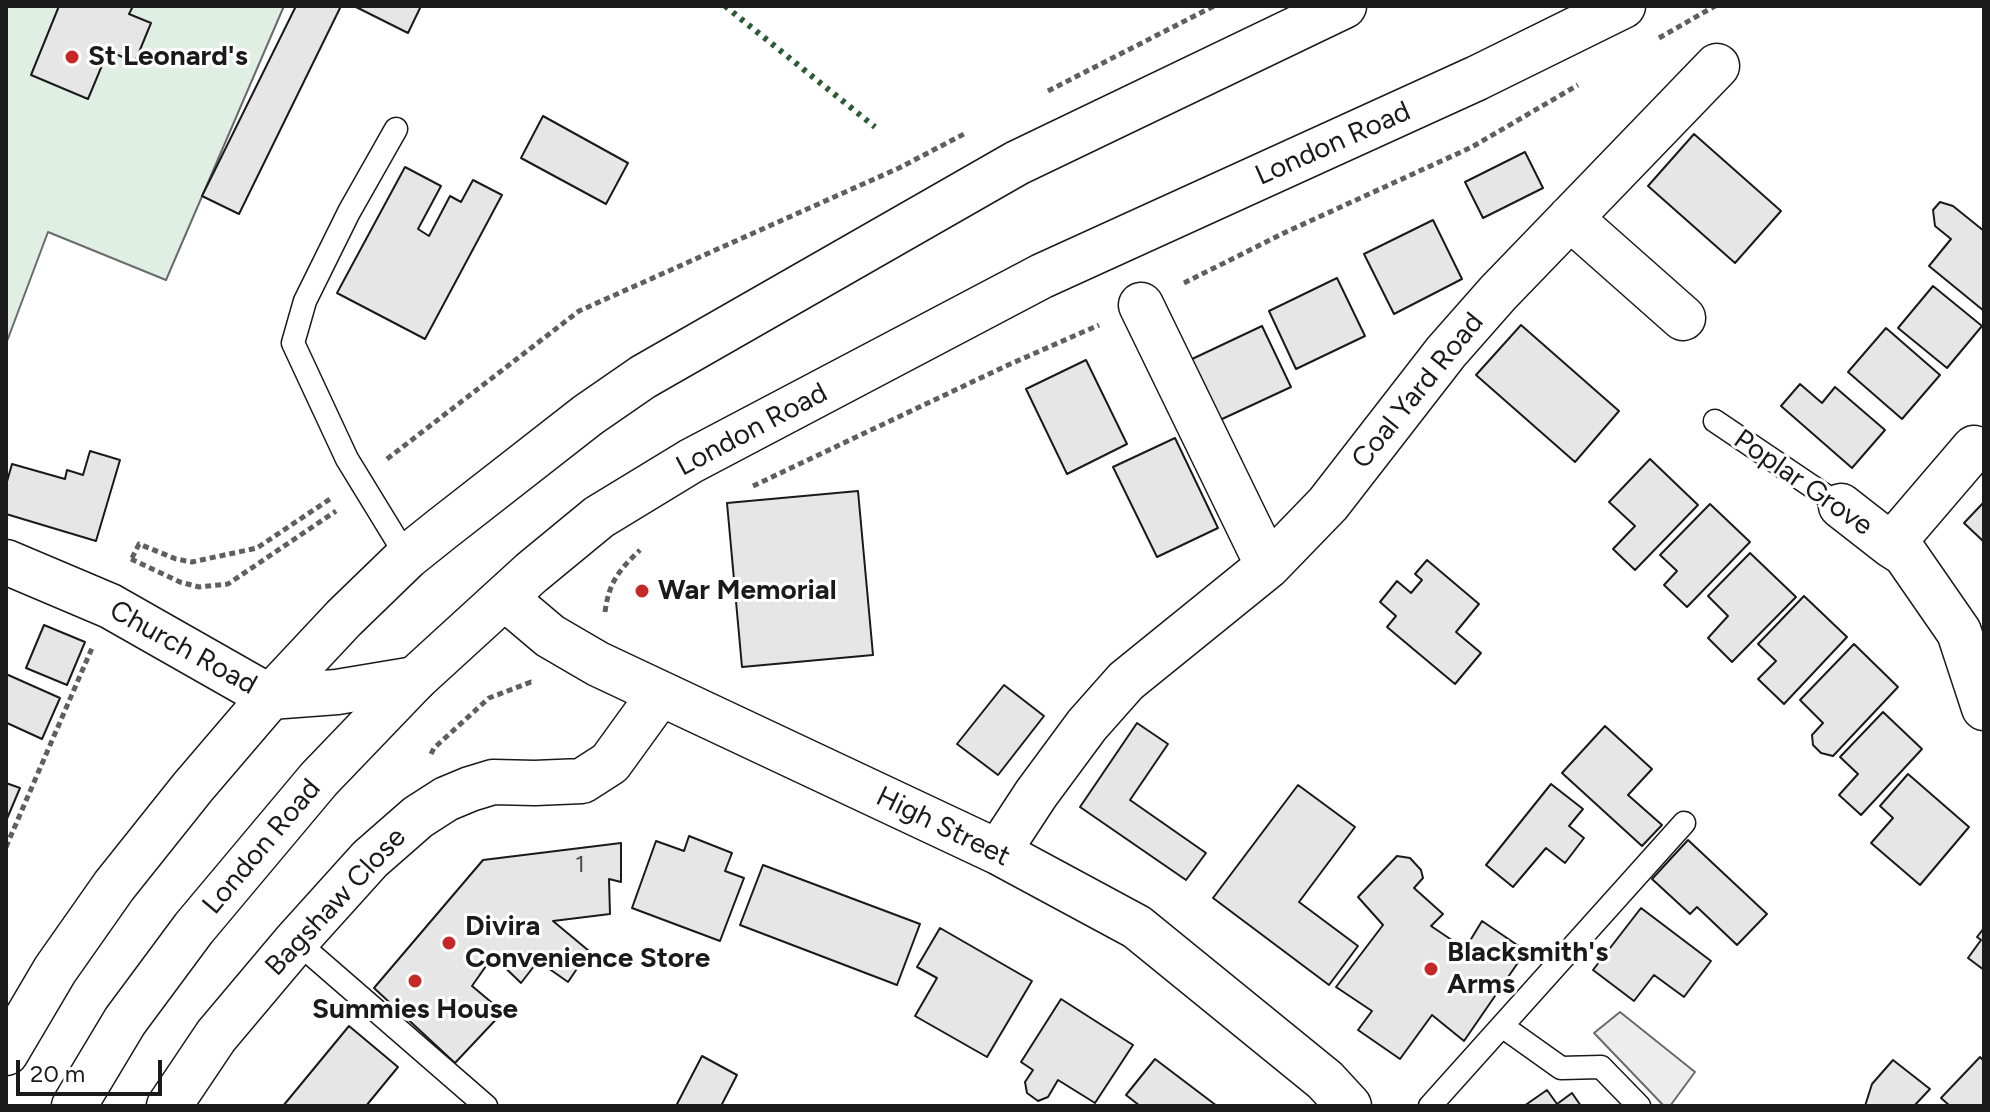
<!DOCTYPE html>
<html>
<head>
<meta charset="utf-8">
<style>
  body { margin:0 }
  #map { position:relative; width:1990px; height:1112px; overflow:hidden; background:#fff; font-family:Figtree,sans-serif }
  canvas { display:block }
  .frame { position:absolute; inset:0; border:8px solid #1a1a1a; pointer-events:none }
  .scale { position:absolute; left:16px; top:1060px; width:146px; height:36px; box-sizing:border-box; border:4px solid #1a1a1a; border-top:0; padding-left:10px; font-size:24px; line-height:28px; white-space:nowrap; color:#1a1a1a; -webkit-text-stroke:6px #fff; paint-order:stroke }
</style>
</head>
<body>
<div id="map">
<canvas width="1990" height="1112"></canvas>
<div class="frame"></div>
<div class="scale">20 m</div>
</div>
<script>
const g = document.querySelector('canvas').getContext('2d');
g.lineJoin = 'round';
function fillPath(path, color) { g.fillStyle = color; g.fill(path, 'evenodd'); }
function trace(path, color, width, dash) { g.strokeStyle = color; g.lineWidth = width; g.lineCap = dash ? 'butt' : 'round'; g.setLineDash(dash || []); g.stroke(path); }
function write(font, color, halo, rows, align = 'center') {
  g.font = font + ' Figtree,sans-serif'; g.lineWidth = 6; g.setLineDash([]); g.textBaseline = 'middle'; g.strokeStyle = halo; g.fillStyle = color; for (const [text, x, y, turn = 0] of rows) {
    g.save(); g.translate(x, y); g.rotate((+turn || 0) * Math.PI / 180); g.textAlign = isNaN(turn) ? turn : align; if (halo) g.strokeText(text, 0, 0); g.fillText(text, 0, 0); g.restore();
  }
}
const green = new Path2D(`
  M 6,6 L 284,6 L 166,280 L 48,232 L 6,344 Z`);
const parking = new Path2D(`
  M 1620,1012 L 1695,1072 L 1670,1106 L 1664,1106 L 1594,1033 Z`);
const building = new Path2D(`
  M 59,6 L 133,6 L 129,14 L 151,23 L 135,62 L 108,51 L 88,99 L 31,75 Z
  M 296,6 L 341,6 L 239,214 L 202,196 Z
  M 354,6 L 421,6 L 408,33 Z
  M 543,116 L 628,163 L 606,204 L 521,158 Z
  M 1694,134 L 1781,211 L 1735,263 L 1648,186 Z
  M 1525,152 L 1543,188 L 1483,218 L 1465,182 Z
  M 405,167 L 441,186 L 418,229 L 429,236 L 450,196 L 461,202 L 473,180 L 502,195 L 425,339 L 337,293 Z
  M 1940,202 L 1953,206 L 1984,231 L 1984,311 L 1929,266 L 1951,239 L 1935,226 L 1933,210 Z
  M 1433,220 L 1462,279 L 1394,314 L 1364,254 Z
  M 1337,278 L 1365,336 L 1296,369 L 1269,311 Z
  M 1933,286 L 1982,326 L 1947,368 L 1898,328 Z
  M 1521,325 L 1619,411 L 1575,462 L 1476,375 Z
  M 1262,326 L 1291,387 L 1220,420 L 1190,360 Z
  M 1886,328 L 1940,375 L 1902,419 L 1848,372 Z
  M 1086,360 L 1127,444 L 1067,474 L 1026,389 Z
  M 1800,384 L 1822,403 L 1835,387 L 1885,430 L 1852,468 L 1781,406 Z
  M 1175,438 L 1218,528 L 1157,557 L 1113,467 Z
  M 90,451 L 120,460 L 96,541 L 6,514 L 6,485 L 12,464 L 65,479 L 67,470 L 83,475 Z
  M 1650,459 L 1698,505 L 1635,570 L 1613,549 L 1635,526 L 1609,502 Z
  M 858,491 L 873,655 L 742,667 L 727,503 Z
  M 1984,502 L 1984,542 L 1964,523 Z
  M 1710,504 L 1750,542 L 1687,607 L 1664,585 L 1677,571 L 1660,555 Z
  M 1750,553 L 1796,597 L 1732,662 L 1708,638 L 1728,616 L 1708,596 Z
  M 1427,560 L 1479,604 L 1456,632 L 1481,653 L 1455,684 L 1387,627 L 1396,616 L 1380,602 L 1397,581 L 1411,593 L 1422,580 L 1415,574 Z
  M 1804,596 L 1847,637 L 1784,704 L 1758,679 L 1776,661 L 1758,644 Z
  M 44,625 L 85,642 L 67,685 L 26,668 Z
  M 1854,644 L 1898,687 L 1833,756 L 1821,753 L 1813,745 L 1812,735 L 1823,723 L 1800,700 Z
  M 6,674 L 60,698 L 42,739 L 7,723 L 6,726 Z
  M 1004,685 L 1044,716 L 998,775 L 957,744 Z
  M 1883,712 L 1922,749 L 1861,815 L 1839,795 L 1858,774 L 1840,757 Z
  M 1137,723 L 1168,744 L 1130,800 L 1206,853 L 1186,880 L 1080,807 Z
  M 1605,726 L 1652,769 L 1628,795 L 1662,825 L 1642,846 L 1562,773 Z
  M 1908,774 L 1969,827 L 1920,885 L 1871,843 L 1893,818 L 1880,806 Z
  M 6,783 L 20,788 L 6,821 Z
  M 1551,784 L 1583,809 L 1569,826 L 1584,838 L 1565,863 L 1546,848 L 1513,887 L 1486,865 Z
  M 1298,785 L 1355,827 L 1299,902 L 1358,946 L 1329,985 L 1213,898 Z
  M 689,836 L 732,853 L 725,871 L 744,878 L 720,941 L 632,908 L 656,841 L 684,851 Z
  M 1688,840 L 1767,914 L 1737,945 L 1697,907 L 1690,914 L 1652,879 Z
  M 621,843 L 621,882 L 609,879 L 610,914 L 553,921 L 589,951 L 568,982 L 538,961 L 521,983 L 493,956 L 472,986 L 503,1012 L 455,1063 L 374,988 L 483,860 Z
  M 1397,856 L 1410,858 L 1421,870 L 1423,878 L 1414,888 L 1443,914 L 1431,926 L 1465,949 L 1482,921 L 1526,951 L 1464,1041 L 1432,1015 L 1400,1059 L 1358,1030 L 1372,1011 L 1336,987 L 1383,925 L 1358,897 Z
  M 763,865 L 920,924 L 897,985 L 740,925 Z
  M 1641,908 L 1711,961 L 1684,997 L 1654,975 L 1634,1001 L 1593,970 Z
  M 940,928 L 1032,981 L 987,1057 L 915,1016 L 937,978 L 917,967 Z
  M 1984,928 L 1984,970 L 1968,958 L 1981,940 L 1977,937 Z
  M 1061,999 L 1133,1045 L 1095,1103 L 1058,1080 L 1048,1097 L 1038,1101 L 1027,1093 L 1025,1082 L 1033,1070 L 1021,1062 Z
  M 349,1026 L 398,1067 L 366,1106 L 283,1106 Z
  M 702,1056 L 737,1075 L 721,1106 L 676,1106 Z
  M 1980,1057 L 1984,1061 L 1984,1106 L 1950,1106 L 1941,1098 Z
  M 1155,1059 L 1217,1106 L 1140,1106 L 1126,1095 Z
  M 1893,1060 L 1930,1089 L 1914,1106 L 1865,1106 L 1872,1084 Z
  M 1547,1090 L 1557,1104 L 1572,1093 L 1581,1106 L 1524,1106 Z`);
const path = new Path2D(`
  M 1659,38 L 1715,6
  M 1048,91 L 1214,6
  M 1184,283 L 1286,232 L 1472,147 L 1578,85
  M 387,459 L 579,311 L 899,168 L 964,134
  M 753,486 L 1008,365 L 1099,325
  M 132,558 L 139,544 L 176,559 L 192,562 L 257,548 L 330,499
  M 131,559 L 180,582 L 199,587 L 228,584 L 336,511
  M 605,612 C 609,582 619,570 640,550
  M 431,754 L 434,748 L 489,698 L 531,682 L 534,683
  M 6,847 L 92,648`);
const service = new Path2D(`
  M 396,129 L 349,212 L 305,301 L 293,343 L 347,459 L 407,557
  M 1715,421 L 1841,506
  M 296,941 L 486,1106
  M 1502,1026 L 1561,1068 L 1601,1067 L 1639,1106
  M 1430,1106 L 1684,823`);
const minor = new Path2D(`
  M 1570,218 L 1683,318
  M 1141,305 L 1268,566
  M 1841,506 L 1891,545 L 1905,554 L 1959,632 L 1984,708
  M 1891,545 L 1974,448
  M 6,562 L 110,606 L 270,697 L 337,692 L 415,679
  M 505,598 L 550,636 L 598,664 L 998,852 L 1137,927 L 1325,1080 L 1349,1106
  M 998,852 L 1036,794 L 1087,725 L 1126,681 L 1268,566 L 1328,504 L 1446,352 L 1498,293 L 1717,66
  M 169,1106 L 216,1036 L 296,941 L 370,859 L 418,817 L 446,799 L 470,789 L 493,782 L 535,783 L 582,781 L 610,763 L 660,694`);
const trunk = new Path2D(`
  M 6,1053 L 55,970 L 114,886 L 193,787 L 270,697 L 344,618 L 407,557 L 442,529 L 588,415 L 643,377 L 1017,163 L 1344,6
  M 74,1106 L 125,1021 L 194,928 L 319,779 L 415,679 L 531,573 L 599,517 L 691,461 L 1042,276 L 1477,78 L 1623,6`);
const hedge = new Path2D(`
  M 725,6 L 875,127`);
const markers = [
  [72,57,8,"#c62828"],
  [642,591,8,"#c62828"],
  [449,943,8,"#c62828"],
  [1431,969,8,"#c62828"],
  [415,981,8,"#c62828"]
];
const numberNames = [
  ["1",580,865]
];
const poiNames = [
  ["St Leonard's",88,57],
  ["War Memorial",658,591],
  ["Divira",465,927],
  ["Convenience Store",465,959],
  ["Blacksmith's",1447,953],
  ["Arms",1447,985],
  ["Summies House",415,1010,"center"]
];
const streetNames = [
  ["London Road",1333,144,-24],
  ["Coal Yard Road",1418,391,-51],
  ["London Road",752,430,-28],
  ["Poplar Grove",1803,483,35],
  ["Church Road",183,648,29],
  ["High Street",943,827,26],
  ["London Road",262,847,-50],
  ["Bagshaw Close",336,902,-47]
];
fillPath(green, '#e0efe3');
trace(green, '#6a6a6a', 2);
fillPath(parking, '#ededed');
trace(parking, '#6a6a6a', 2);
fillPath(building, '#e6e6e6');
trace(building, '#1a1a1a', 2);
trace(service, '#1a1a1a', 25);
trace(minor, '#1a1a1a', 47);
trace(trunk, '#1a1a1a', 47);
trace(path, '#5f5f5f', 5, [6, 4]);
trace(service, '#fff', 22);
trace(minor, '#fff', 44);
trace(trunk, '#fff', 44);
trace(hedge, '#2b5a34', 6, [4, 6]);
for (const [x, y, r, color] of markers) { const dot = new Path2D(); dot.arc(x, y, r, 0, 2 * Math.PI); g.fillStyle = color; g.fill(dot); trace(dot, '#fff', 3); }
write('24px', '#4d4d4d', null, numberNames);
write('bold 28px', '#1a1a1a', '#fff', poiNames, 'left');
write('28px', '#1a1a1a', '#fff', streetNames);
</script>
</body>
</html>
